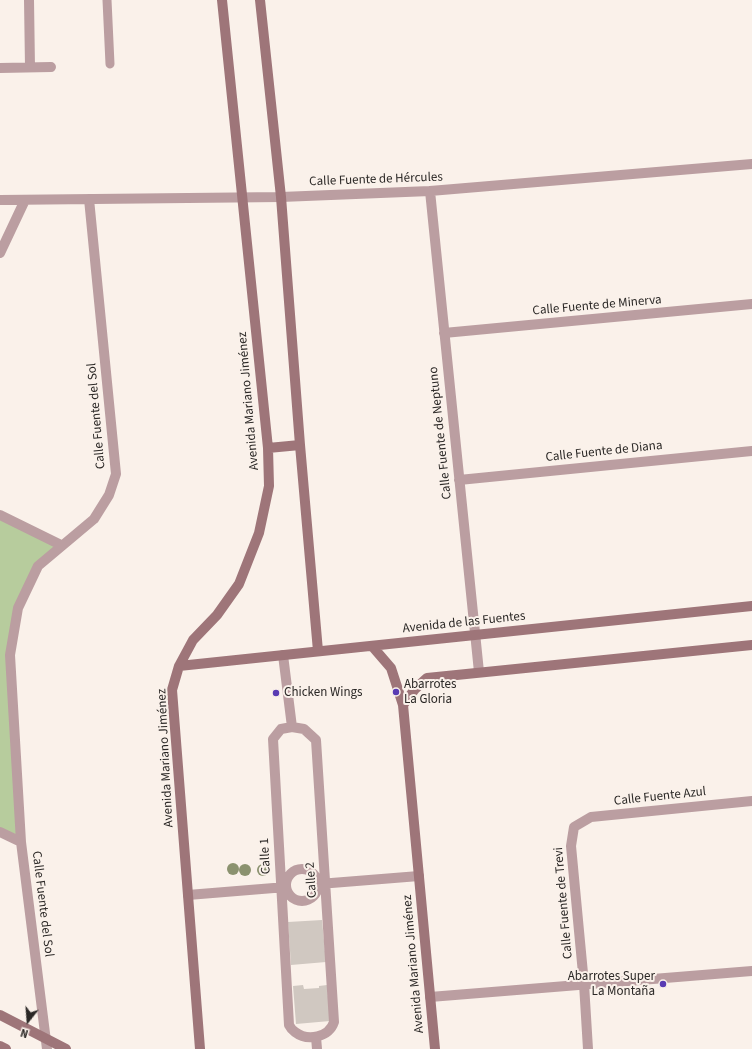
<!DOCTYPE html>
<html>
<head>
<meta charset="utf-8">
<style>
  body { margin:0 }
  #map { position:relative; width:752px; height:1049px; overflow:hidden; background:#faf1ea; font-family:"Source Sans 3",sans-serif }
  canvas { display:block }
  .north { position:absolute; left:8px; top:1001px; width:40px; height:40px; -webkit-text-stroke:3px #faf1ea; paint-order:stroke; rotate:197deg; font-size:11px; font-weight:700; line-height:16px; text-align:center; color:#2b2826 }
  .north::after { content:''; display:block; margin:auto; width:14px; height:18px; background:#2b2826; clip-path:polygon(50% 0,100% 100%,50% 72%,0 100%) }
</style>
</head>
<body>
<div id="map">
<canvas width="752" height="1049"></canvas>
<div class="north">N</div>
</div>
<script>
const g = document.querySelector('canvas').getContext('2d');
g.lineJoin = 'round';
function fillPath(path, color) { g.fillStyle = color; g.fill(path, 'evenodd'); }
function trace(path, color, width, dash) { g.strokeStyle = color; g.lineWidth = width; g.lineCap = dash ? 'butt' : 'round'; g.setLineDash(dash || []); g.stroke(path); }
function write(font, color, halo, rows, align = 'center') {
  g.font = font + ' "Source Sans 3",sans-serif'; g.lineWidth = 4; g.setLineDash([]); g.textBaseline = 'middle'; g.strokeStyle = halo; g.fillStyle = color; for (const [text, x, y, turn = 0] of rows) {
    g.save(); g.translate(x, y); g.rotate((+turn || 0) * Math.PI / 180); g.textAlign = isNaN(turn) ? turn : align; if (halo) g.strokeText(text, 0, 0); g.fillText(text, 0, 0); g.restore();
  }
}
const green = new Path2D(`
  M 0,515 L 61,545 L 38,566 L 18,608 L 10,655 L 21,842 L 0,832 Z`);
const building = new Path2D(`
  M 322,920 L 326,962 L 291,965 L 288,922 Z
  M 303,985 L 304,989 L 319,988 L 319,986 L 327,985 L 330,1021 L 296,1024 L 293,986 Z`);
const lane = new Path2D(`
  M 107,0 L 110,64`);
const street = new Path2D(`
  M 29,0 L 30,67
  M 0,68 L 51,67
  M 430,191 L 479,672
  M 0,200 L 281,197 L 430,191 L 752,164
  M 0,253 L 25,200
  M 444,333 L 752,304
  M 459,480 L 752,451
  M 0,515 L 61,545
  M 283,655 L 292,727
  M 292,727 L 304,729 L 316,740 L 334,1022 C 329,1037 308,1042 295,1032 C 292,1030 290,1027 289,1025 L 273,739 L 281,729 Z
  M 0,832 L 21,842
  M286 885a16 16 0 1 1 32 0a16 16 0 1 1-32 0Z
  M 319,884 L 419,876
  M 188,895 L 286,887
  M 430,997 L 752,971
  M 316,1037 L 317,1049
  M 47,1049 L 21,842 L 10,655 L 18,608 L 38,566 L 94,519 L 109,495 L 116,474 L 89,199
  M 588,1049 L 584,984 L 571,846 L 574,827 L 591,817 L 752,801`);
const secondary = new Path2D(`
  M 260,0 L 281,197 L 300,445 L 318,651
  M 268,448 L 300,445
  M 372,646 L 391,668 L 403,705 L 435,1049
  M 179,666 L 752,606
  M 403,705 L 415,689 L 427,678 L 752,645
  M 0,1015 L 66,1049
  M 0,1046 L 6,1049
  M 200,1049 L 172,690 L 179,666 L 193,640 L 217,615 L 239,584 L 259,533 L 269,486 L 268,448 L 222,0`);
const trees = [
  [233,869],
  [245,870],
  [263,870]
];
const markers = [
  [396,692,4,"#593bb3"],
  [276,693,4,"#593bb3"],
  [663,984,4,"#593bb3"]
];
const streetNames = [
  ["Calle Fuente de Hércules",376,180,-2],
  ["Calle Fuente de Minerva",597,306,-5],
  ["Avenida Mariano Jiménez",249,401,-95],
  ["Calle Fuente del Sol",97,416,-95],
  ["Calle Fuente de Neptuno",441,433,-96],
  ["Calle Fuente de Diana",604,452,-6],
  ["Avenida de las Fuentes",464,623,-6],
  ["Avenida Mariano Jiménez",166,758,-93],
  ["Calle Fuente Azul",660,797,-6],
  ["Calle 1",266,856,-93],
  ["Calle 2",312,880,-94],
  ["Calle Fuente de Trevi",564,903,-95],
  ["Calle Fuente del Sol",42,904,83],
  ["Avenida Mariano Jiménez",414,964,-95]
];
const poiNames = [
  ["Abarrotes",404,685],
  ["La Gloria",404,700],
  ["Chicken Wings",284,693],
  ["Abarrotes Super",655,977,"right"],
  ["La Montaña",655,992,"right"]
];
fillPath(green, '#b7cc9d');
fillPath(building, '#d0c8c1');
trace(lane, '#bb9ea1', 9);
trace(street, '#bb9ea1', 10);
trace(secondary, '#9e7579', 10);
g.fillStyle = '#8b926f';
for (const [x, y] of trees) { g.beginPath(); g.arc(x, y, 6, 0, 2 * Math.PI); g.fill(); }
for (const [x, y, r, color] of markers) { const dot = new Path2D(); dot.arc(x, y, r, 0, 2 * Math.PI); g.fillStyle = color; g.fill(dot); trace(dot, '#faf1ea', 1.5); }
write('13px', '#2b2826', '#faf1ea', streetNames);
write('13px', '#2b2826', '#faf1ea', poiNames, 'left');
</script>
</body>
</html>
